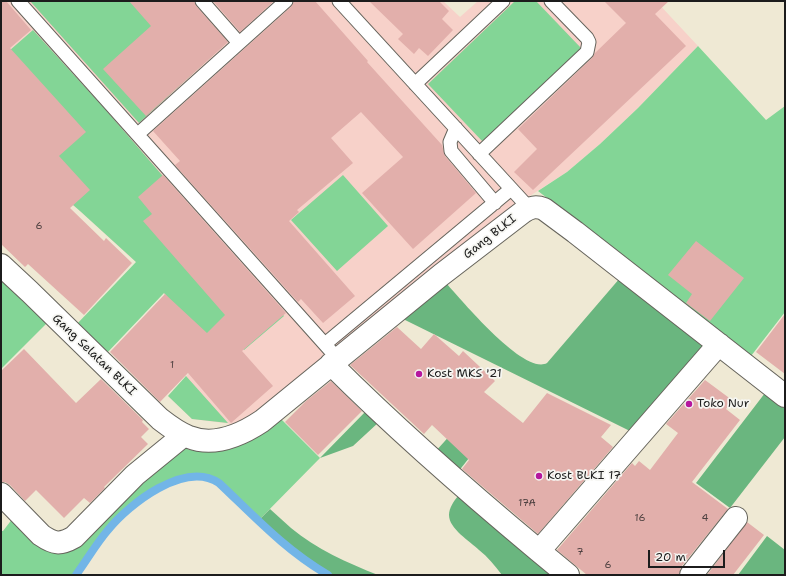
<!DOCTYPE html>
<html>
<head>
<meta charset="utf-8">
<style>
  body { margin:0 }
  #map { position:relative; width:786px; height:576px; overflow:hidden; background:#efe9d4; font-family:"Shantell Sans",sans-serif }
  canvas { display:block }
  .frame { position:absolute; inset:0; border:2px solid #1c1c1c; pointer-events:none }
  .scale { position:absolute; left:648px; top:550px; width:77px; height:18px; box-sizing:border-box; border:2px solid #1c1c1c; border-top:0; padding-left:5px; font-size:12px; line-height:14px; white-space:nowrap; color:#1c1c1c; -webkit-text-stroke:3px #f6f6f2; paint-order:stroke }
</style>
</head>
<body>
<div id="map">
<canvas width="786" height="576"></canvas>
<div class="frame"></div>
<div class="scale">20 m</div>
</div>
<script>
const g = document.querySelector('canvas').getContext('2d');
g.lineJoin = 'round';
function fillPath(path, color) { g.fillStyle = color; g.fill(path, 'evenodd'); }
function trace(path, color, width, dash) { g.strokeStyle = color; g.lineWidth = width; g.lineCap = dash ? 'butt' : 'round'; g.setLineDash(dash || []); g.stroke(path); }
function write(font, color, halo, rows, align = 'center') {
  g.font = font + ' "Shantell Sans",sans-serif'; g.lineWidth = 3.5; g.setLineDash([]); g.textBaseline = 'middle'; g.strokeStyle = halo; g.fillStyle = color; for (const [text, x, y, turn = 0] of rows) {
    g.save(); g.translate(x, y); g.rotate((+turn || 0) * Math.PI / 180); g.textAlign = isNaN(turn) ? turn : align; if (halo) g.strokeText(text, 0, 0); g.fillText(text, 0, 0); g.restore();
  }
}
const built = new Path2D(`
  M 1,1 L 443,1 L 460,17 L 478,1 L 656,1 L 698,46 L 638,108 L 600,144 L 567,172 L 522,201 L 240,425 L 192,419 L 168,396 L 208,352 L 191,325 L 136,262 L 80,211 L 1,143 Z`);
const green = new Path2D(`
  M 30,1 L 189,1 L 226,43 L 139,123 Z
  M 515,1 L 536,1 L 581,48 L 483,142 L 428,84 Z
  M 33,30 L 104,108 L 284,316 L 244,350 L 229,333 L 208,351 L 191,325 L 164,293 L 106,354 L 76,325 L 136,262 L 80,211 L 1,143 L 1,58 Z
  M 698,46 L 766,120 L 785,106 L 785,312 L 751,356 L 538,191 L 567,172 L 600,144 L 638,108 Z
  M 343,175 L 388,226 L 337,271 L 291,220 Z
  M 1,274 L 48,322 L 1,369 Z
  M 186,376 L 228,423 L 192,419 L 168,396 Z
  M 280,418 L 320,458 L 258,521 L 219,483 C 185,460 129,504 108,530 C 96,544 87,560 76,575 L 1,575 L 1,531 L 3,531 L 13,518 L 46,549 L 183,448 C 191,450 199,452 208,452 C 237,452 258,435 280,418 Z`);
const forest = new Path2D(`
  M 620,278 L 707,346 L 632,432 L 401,318 L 445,282 C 460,298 524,376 547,363 Z
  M 765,393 L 785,409 L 785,437 L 730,508 L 696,483 Z
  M 367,410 L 379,422 L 353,446 L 320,458 Z
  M 471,412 L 480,444 L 458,472 L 435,452 Z
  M 458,496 L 553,575 L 502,575 C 495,566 488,557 479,550 C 470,541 449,529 449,515 C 449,508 454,501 458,496 Z
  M 270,509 C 277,515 284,522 291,528 C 316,549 348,563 378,575 L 328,575 L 298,556 L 258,521 Z
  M 767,536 L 785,550 L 785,575 L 738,575 Z`);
const stream = new Path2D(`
  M 76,575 C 87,560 96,544 108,530 C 129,504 185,460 219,483 C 254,516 285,550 328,575`);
const building = new Path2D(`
  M 1,1 L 6,1 L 31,30 L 10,48 L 86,132 L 59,156 L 90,190 L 70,208 L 104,241 L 106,238 L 132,263 L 84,315 L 28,264 L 25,267 L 1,244 Z
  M 129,1 L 194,1 L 196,6 L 228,42 L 146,116 L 103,69 L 151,26 Z
  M 213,1 L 274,1 L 240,32 Z
  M 294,1 L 315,1 L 368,61 L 367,62 L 442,145 L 445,156 L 476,193 L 413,249 L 362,193 L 403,157 L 361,112 L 331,138 L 353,163 L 297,210 L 299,212 L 289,221 L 355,296 L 323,323 L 301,299 L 298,302 L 175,165 L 180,161 L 153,131 L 291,7 Z
  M 369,1 L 439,1 L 449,11 L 442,19 L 453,30 L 428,56 L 419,48 L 414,54 L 398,39 L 403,34 Z
  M 604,1 L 669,1 L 655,14 L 686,46 L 533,190 L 514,172 L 537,149 L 518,129 L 592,58 L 595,53 L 626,23 Z
  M 163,175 L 286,313 L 242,351 L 273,386 L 231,423 L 188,373 L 160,402 L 110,352 L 165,294 L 207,333 L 225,315 L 143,221 L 152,214 L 138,197 Z
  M 696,241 L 744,278 L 710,321 L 686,303 L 692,294 L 668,275 Z
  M 785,314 L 785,374 L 756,352 Z
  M 397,327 L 421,349 L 434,334 L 459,356 L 463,351 L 495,381 L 484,392 L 523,423 L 547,393 L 611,425 L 601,437 L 613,447 L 538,534 L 462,469 L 469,460 L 432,425 L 424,434 L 350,365 Z
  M 24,349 L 76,403 L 101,379 L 143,420 L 142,422 L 149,429 L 141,437 L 148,444 L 104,487 L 105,488 L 90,503 L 84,498 L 64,518 L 36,490 L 25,501 L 10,485 L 5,482 L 1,482 L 1,371 Z
  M 705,380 L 732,400 L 726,409 L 740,420 L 692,482 L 728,509 L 681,567 L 679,575 L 587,575 L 557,550 L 632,463 L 635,466 L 639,461 L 650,470 L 678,433 L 666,424 Z
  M 331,381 L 362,411 L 318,455 L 285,422 L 306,401 Z
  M 747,522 L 764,535 L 733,575 L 707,575 Z`);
const service = new Path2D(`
  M 18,1 L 338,359
  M 202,1 L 239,43
  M 339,1 L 529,208
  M 415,84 L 503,1
  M 456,128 L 450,142 L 451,151 L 495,203
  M 138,134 L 286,1
  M 479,154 L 587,52 L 589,42 L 587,38 L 551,1
  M 325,344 L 511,189`);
const minor = new Path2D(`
  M 1,265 L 30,292 L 160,419 C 169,426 178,433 189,437 C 214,447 241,435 262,421 L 441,275 L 523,212 C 531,207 536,206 544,209 L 575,232 L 785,396
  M 331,364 C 397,430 467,491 539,551 L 719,344
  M 1,494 L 41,535 C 54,544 60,545 74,537 L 135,475 L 184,435
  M 539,551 L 568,575
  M 691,575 L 736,518`);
const markers = [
  [419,374,4,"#b5179e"],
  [689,404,4,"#b5179e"],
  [539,476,4,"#b5179e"]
];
const numberNames = [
  ["6",39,226],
  ["1",172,365],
  ["17A",527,503],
  ["16",640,518],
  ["4",705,518],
  ["7",580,552],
  ["6",608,565]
];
const streetNames = [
  ["Gang BLKI",490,237,-38],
  ["Gang Selatan BLKI",94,355,44]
];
const poiNames = [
  ["Kost MKS '21",427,374],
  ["Toko Nur",697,404],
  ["Kost BLKI 17",547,476]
];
fillPath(built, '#f7d1c9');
fillPath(green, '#83d596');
fillPath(forest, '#6ab67f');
trace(stream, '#72b5e7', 8);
fillPath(building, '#e2afab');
trace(service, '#66645c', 15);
trace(minor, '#66645c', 24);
trace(service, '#fff', 13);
trace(minor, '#fff', 22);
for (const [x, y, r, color] of markers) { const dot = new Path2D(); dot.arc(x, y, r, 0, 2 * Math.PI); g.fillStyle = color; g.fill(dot); trace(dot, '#f6f6f2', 1.5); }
write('10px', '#4e4140', null, numberNames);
write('12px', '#1c1c1c', '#f6f6f2', streetNames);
write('12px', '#1c1c1c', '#f6f6f2', poiNames, 'left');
</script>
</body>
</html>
